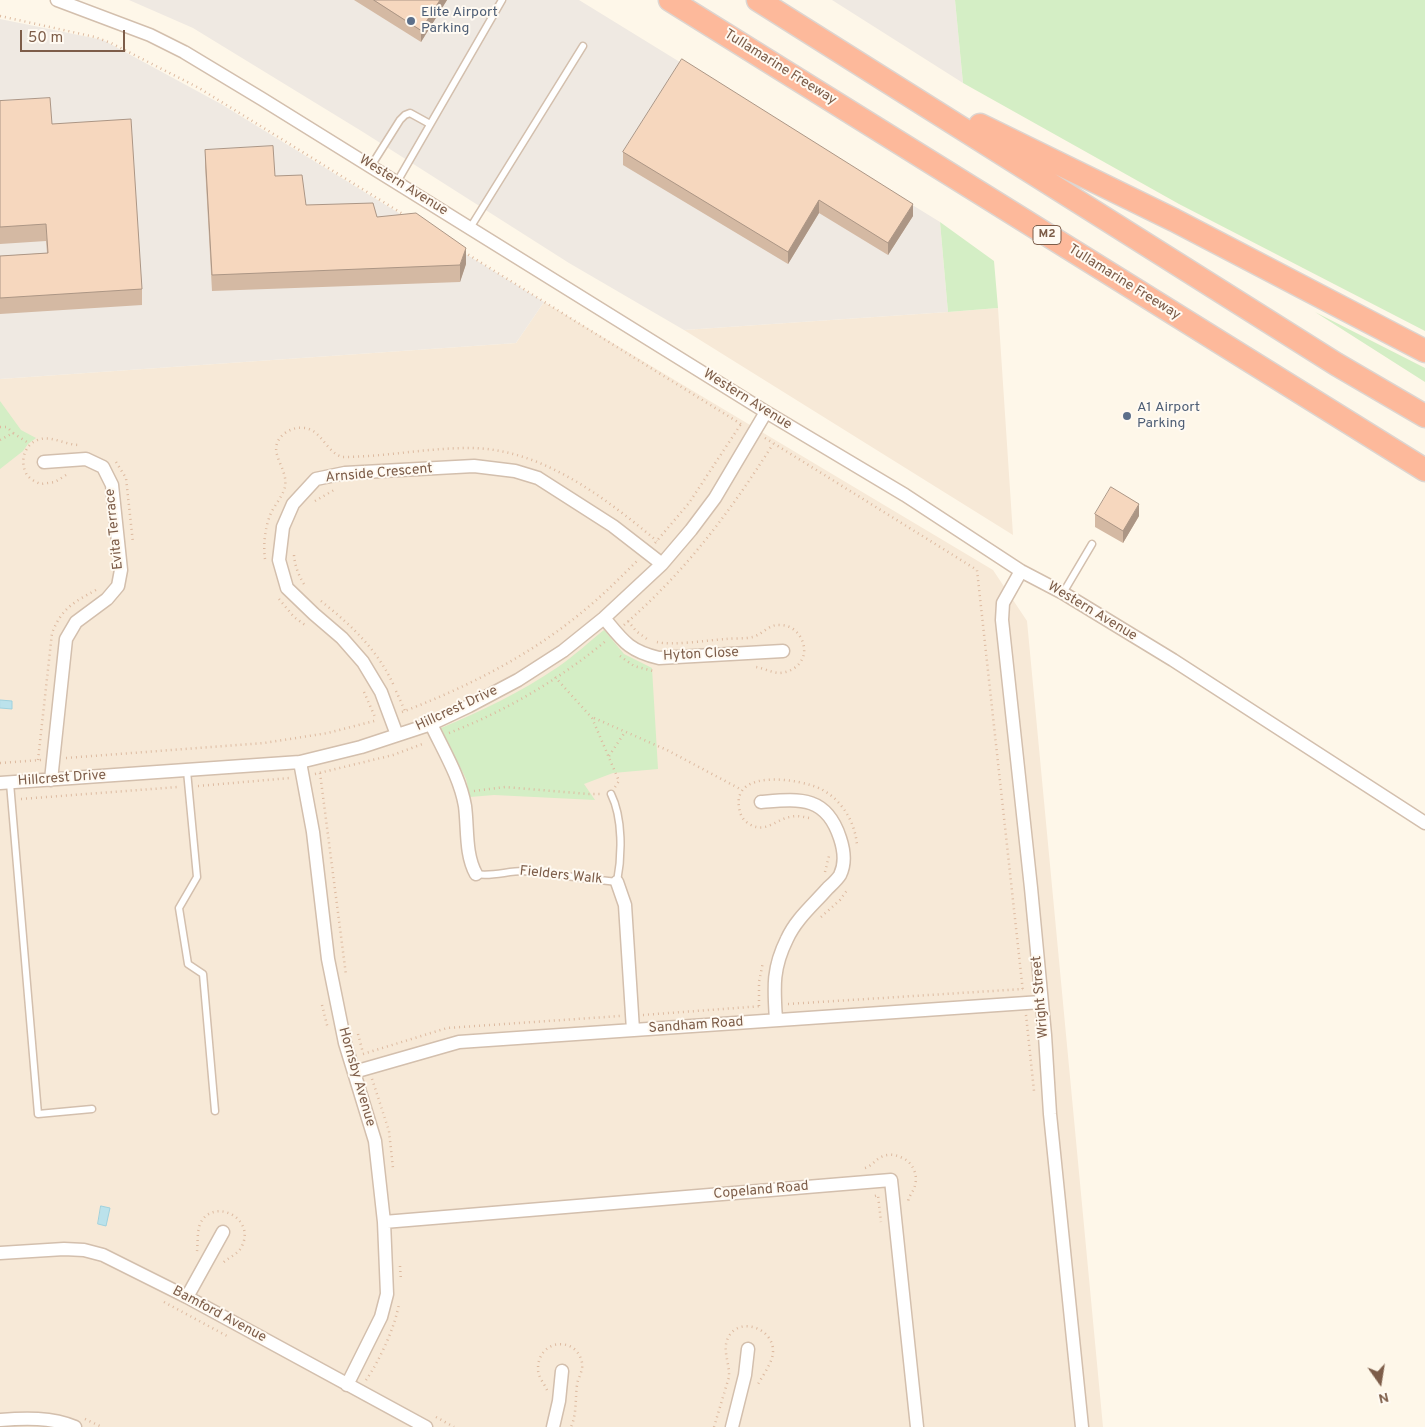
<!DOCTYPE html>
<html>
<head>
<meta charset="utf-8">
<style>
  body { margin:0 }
  #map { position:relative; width:1425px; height:1427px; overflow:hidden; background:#fef7e9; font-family:Overpass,sans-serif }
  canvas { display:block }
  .north { position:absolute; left:1355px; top:1357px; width:50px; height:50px; -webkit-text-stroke:4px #fffaf2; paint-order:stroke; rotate:167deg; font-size:14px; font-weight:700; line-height:20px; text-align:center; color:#7d5d49 }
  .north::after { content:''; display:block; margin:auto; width:18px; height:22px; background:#7d5d49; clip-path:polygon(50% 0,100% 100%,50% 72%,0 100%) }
  .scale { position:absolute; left:20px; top:30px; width:105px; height:22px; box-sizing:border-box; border:2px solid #7d5d49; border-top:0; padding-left:6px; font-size:15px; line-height:18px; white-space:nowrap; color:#7d5d49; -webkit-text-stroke:4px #fffaf2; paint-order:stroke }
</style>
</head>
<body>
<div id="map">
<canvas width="1425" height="1427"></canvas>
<div class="north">N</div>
<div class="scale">50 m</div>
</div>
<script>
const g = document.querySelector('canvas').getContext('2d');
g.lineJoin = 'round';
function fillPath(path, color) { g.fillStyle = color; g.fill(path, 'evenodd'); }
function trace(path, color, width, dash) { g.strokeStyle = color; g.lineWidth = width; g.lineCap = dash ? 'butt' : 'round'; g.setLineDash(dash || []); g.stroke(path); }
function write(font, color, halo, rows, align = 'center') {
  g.font = font + ' Overpass,sans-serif'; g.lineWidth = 4; g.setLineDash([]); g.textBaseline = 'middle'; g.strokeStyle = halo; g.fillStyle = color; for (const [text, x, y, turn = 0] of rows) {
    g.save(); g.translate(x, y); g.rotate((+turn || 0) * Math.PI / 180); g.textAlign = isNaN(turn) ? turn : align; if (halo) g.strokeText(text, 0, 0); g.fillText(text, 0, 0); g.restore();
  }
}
const residential = new Path2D(`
  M 544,302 L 993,570 L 1027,621 L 1103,1427 L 0,1427 L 0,379 L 516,343 Z
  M 998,308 L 1013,535 L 684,330 L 948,312 Z`);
const industrial = new Path2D(`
  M 129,0 L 579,0 L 940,222 L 948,312 L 684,330 L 569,263 L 363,132 L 193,28 Z
  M 832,0 L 955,0 L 963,83 Z
  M 0,19 L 103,40 L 221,104 L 544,302 L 516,343 L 0,379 Z`);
const green = new Path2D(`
  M 955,0 L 1425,0 L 1425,331 L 1179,204 L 963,83 Z
  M 940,222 L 994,261 L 998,308 L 948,312 Z
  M 1315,312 L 1425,368 L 1425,382 Z
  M 0,401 L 21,430 L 36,438 L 28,444 L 23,451 L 0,469 Z
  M 604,630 L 624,654 L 652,668 L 658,769 L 613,773 L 584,784 L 595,800 L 494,795 L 470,797 L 466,779 L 441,728 C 482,711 521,692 558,667 C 574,656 589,642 604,630 Z`);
const water = new Path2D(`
  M 0,700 L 12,701 L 12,709 L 0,708 Z
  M 101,1206 L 110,1208 L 106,1226 L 98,1224 Z`);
const path = new Path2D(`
  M 0,16 L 95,37 L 111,43 L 199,88 L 406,216
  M 464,252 L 741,424
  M 0,427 L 7,427 L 13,433
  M 765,438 L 977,570 L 1023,992
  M 0,440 L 13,433 L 30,444
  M 116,462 L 126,478 L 133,543
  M 66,475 L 55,482 L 41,484 C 35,482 28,478 26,473 C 19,459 26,442 41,439 C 52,436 66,445 79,445
  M 315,501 L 334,490
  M 655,543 L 689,503 L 741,424 L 743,425
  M 294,555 C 295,567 299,577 306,587
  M 265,559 C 263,544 265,527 271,513 C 275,505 281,498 284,490 C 292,469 262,451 285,433 C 291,429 297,427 304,428 C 321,429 326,452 342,457 C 384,457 426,448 469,448 C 541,448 604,497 657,541
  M 279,599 L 294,617 L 305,625
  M 321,601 C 351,625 378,650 394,686
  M 628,621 L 636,631 L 647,639
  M 624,625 C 686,571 730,512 773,444
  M 657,642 C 672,646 708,640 726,639 C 734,638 745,639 753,637 C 763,634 769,624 780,625 C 793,625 802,635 804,647 C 806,662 793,673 778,673 C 770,672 763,668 756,667
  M 620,656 L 634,666 L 653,671
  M 555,677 L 592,718 L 619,781 L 615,787
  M 396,691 L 405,711
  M 364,692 L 375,717
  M 402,712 C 468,687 533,654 587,608 C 605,593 621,577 637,561
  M 594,718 L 667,750 L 742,790
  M 449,733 C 506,711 560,679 607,640
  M 609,756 L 625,732
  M 66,758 L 264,743 L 328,733 L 378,720
  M 38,760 L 52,633 C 62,608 74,602 96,590
  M 0,763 L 41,760
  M 320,773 L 346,975
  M 315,774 L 393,755 L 425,743
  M 198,786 L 290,778
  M 474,791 L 505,787 L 588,794 L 603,794
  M 21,799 L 178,787
  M 809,818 C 803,817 797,815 790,817 C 777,819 766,833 751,825 C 743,821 740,815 739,807 C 733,768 801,779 821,789 C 842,800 855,822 857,845
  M 825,872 L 829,856
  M 821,917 L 840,900 L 848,889
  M 788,1004 L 1023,989
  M 322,1005 L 328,1029
  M 759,1006 L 759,982 L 763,962
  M 643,1015 L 762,1006
  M 1026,1015 L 1034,1091
  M 358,1034 L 363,1053
  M 363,1054 L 447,1028 L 620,1016
  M 372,1079 L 389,1131 L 393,1168
  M 865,1168 C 872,1166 875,1160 881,1157 C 887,1154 894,1154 900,1157 C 912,1161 918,1173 915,1185 C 914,1192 908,1196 908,1203
  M 875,1196 L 878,1195 L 881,1222
  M 197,1251 C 198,1242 197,1232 200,1224 C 212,1197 256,1217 242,1246 C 238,1255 228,1257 222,1264
  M 400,1266 L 401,1281
  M 164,1302 L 227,1336
  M 366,1380 C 379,1362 396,1325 399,1303
  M 547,1390 C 544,1383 538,1377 538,1369 C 538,1340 573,1336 581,1359 C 585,1370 578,1376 577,1385 C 575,1400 577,1413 571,1427
  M 436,1417 L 454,1427
  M 85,1419 L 102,1427
  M 714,1427 L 729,1377 C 730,1364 722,1350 728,1338 C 739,1314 780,1330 772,1358 C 769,1367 762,1377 757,1386`);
const service = new Path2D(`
  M 371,166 L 400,120 L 405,115 L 410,113 L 430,124
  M 397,182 L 502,0
  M 470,228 L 583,46
  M 1063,593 L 1092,544
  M 187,771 L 197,877 L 179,908 L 188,964 L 203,974 L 215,1111
  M 10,783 L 38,1114 L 92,1109
  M 476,874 C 492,877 507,871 523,871 L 617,882 C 622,856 623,818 611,794`);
const minor = new Path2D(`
  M 57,0 L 150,35 L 184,52 L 262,99 L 766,412 L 905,495 L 1021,571 L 1063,593 L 1173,660 L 1425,823
  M 44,462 L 86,459 L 103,467 L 112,485 L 121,570 L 118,586 L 107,599 L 76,622 L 66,639 L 51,780
  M 1021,571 L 1003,603 L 1002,620 L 1031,888 L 1045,1035 L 1050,1114 L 1082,1427
  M 604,618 C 623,641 629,651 659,658 L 783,651
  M 431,724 C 443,750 460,777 465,806 C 468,829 465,854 476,874
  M 397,735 L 381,692 L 363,662 L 342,638 L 314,614 L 287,588 L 279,560 L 283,527 L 293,504 L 316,479 L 345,473 L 474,466 L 515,471 L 538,478 L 613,526 L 662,564
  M 300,762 L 313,832 L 328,959 L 345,1043 L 375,1141 L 384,1222 L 387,1294 L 381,1317 L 347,1385
  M 0,783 L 300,762 L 361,747 L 431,724 L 469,706 L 518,680 L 563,651 L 604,618 L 662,564 L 691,530 L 715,498 L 766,412
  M 761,802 C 799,799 826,795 840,838 C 844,850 846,863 840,875 C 837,880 831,885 827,889 C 813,905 796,919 787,939 C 772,969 774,988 776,1020
  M 617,882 L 625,905 L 633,1030
  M 354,1072 L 459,1042 L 1041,1002
  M 384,1222 L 891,1180 L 917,1427
  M 0,1253 L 64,1249 L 84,1250 L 103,1255 L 187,1297 L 426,1427
  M 187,1297 L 223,1232
  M 0,1420 C 24,1418 52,1417 75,1427
  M 553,1427 L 559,1401 L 562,1371
  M 732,1427 L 745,1375 L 748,1349`);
const motorway = new Path2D(`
  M 670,0 L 1425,470
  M 758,0 L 1336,364 L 1425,416
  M 980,125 L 1174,220 L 1425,351`);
const wall = new Path2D(`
  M 354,0 L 447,0 L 421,42 Z
  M 0,101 L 52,124 L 142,289 L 142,305 L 0,314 L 0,256 L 47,253 L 46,241 L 0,244 Z
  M 205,150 L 275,176 L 306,205 L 377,217 L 466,264 L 460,282 L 212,291 L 205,166 Z
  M 623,152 L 913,216 L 888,255 L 819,213 L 788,264 L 623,165 Z
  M 1095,514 L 1139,516 L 1123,543 L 1095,527 Z`);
const shadedWall = new Path2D(`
  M 440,0 L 447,0 L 421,42 L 421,30 Z
  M 819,200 L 819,213 L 788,264 L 788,252 Z
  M 913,204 L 913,216 L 888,255 L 888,243 Z
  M 466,248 L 466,264 L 460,282 L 460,265 Z
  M 1139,504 L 1139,516 L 1123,543 L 1123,531 Z`);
const building = new Path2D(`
  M 374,0 L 440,0 L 421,30 Z
  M 682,59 L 913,204 L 888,243 L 819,200 L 788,252 L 623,152 Z
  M 50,98 L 52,124 L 131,119 L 142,289 L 0,298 L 0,256 L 48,253 L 46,224 L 0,227 L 0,101 Z
  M 273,146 L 275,176 L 302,175 L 306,205 L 373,203 L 377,217 L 416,213 L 466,248 L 460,265 L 212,275 L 205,150 Z
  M 1111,487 L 1139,504 L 1123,531 L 1095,514 Z`);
const markers = [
  [411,21,5,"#5c6f8a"],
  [1127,416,5,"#5c6f8a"]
];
const shields = [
  [1047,235,28]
];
const shieldNames = [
  ["M2",1047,235]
];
const serviceNames = [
  ["Elite Airport",421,13],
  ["Parking",421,29],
  ["A1 Airport",1137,408],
  ["Parking",1137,424]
];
const streetNames = [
  ["Tullamarine Freeway",780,68,32],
  ["Western Avenue",403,186,32],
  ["Tullamarine Freeway",1124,283,32],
  ["Western Avenue",747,400,32],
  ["Arnside Crescent",379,474,-5],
  ["Evita Terrace",115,529,-96],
  ["Western Avenue",1092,612,31],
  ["Hyton Close",701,655,-3],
  ["Hillcrest Drive",457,709,-25],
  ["Hillcrest Drive",62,779,-4],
  ["Fielders Walk",561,876,6],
  ["Wright Street",1041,997,-95],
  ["Sandham Road",696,1026,-4],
  ["Hornsby Avenue",356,1077,74],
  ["Copeland Road",761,1191,-5],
  ["Bamford Avenue",219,1315,28]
];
fillPath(residential, '#f7e9d7');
fillPath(industrial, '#efe9e2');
fillPath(green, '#d4eec5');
fillPath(water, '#bbe2eb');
trace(water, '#a0d2de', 1);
trace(service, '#d3bfad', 9);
trace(minor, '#d3bfad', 15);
trace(motorway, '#ddd5d0', 25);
trace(path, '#ddbaa0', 2.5, [1, 4]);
trace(service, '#fff', 6);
trace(minor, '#fff', 12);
trace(motorway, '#fdb99b', 22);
fillPath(wall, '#d4b9a3');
fillPath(shadedWall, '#ac9685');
fillPath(building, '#f6d7be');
trace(building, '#ac9685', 1);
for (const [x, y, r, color] of markers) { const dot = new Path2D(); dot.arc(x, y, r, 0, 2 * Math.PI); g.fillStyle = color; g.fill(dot); trace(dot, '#fffaf2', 2); }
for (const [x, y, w] of shields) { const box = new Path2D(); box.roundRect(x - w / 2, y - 9.5, w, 19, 4); g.fillStyle = '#fffaf2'; g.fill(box); trace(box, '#7d5d49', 1); }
write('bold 12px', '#7d5d49', null, shieldNames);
write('14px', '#4e5e75', '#fffaf2', serviceNames, 'left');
write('14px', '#7d5d49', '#fffaf2', streetNames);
</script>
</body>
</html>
